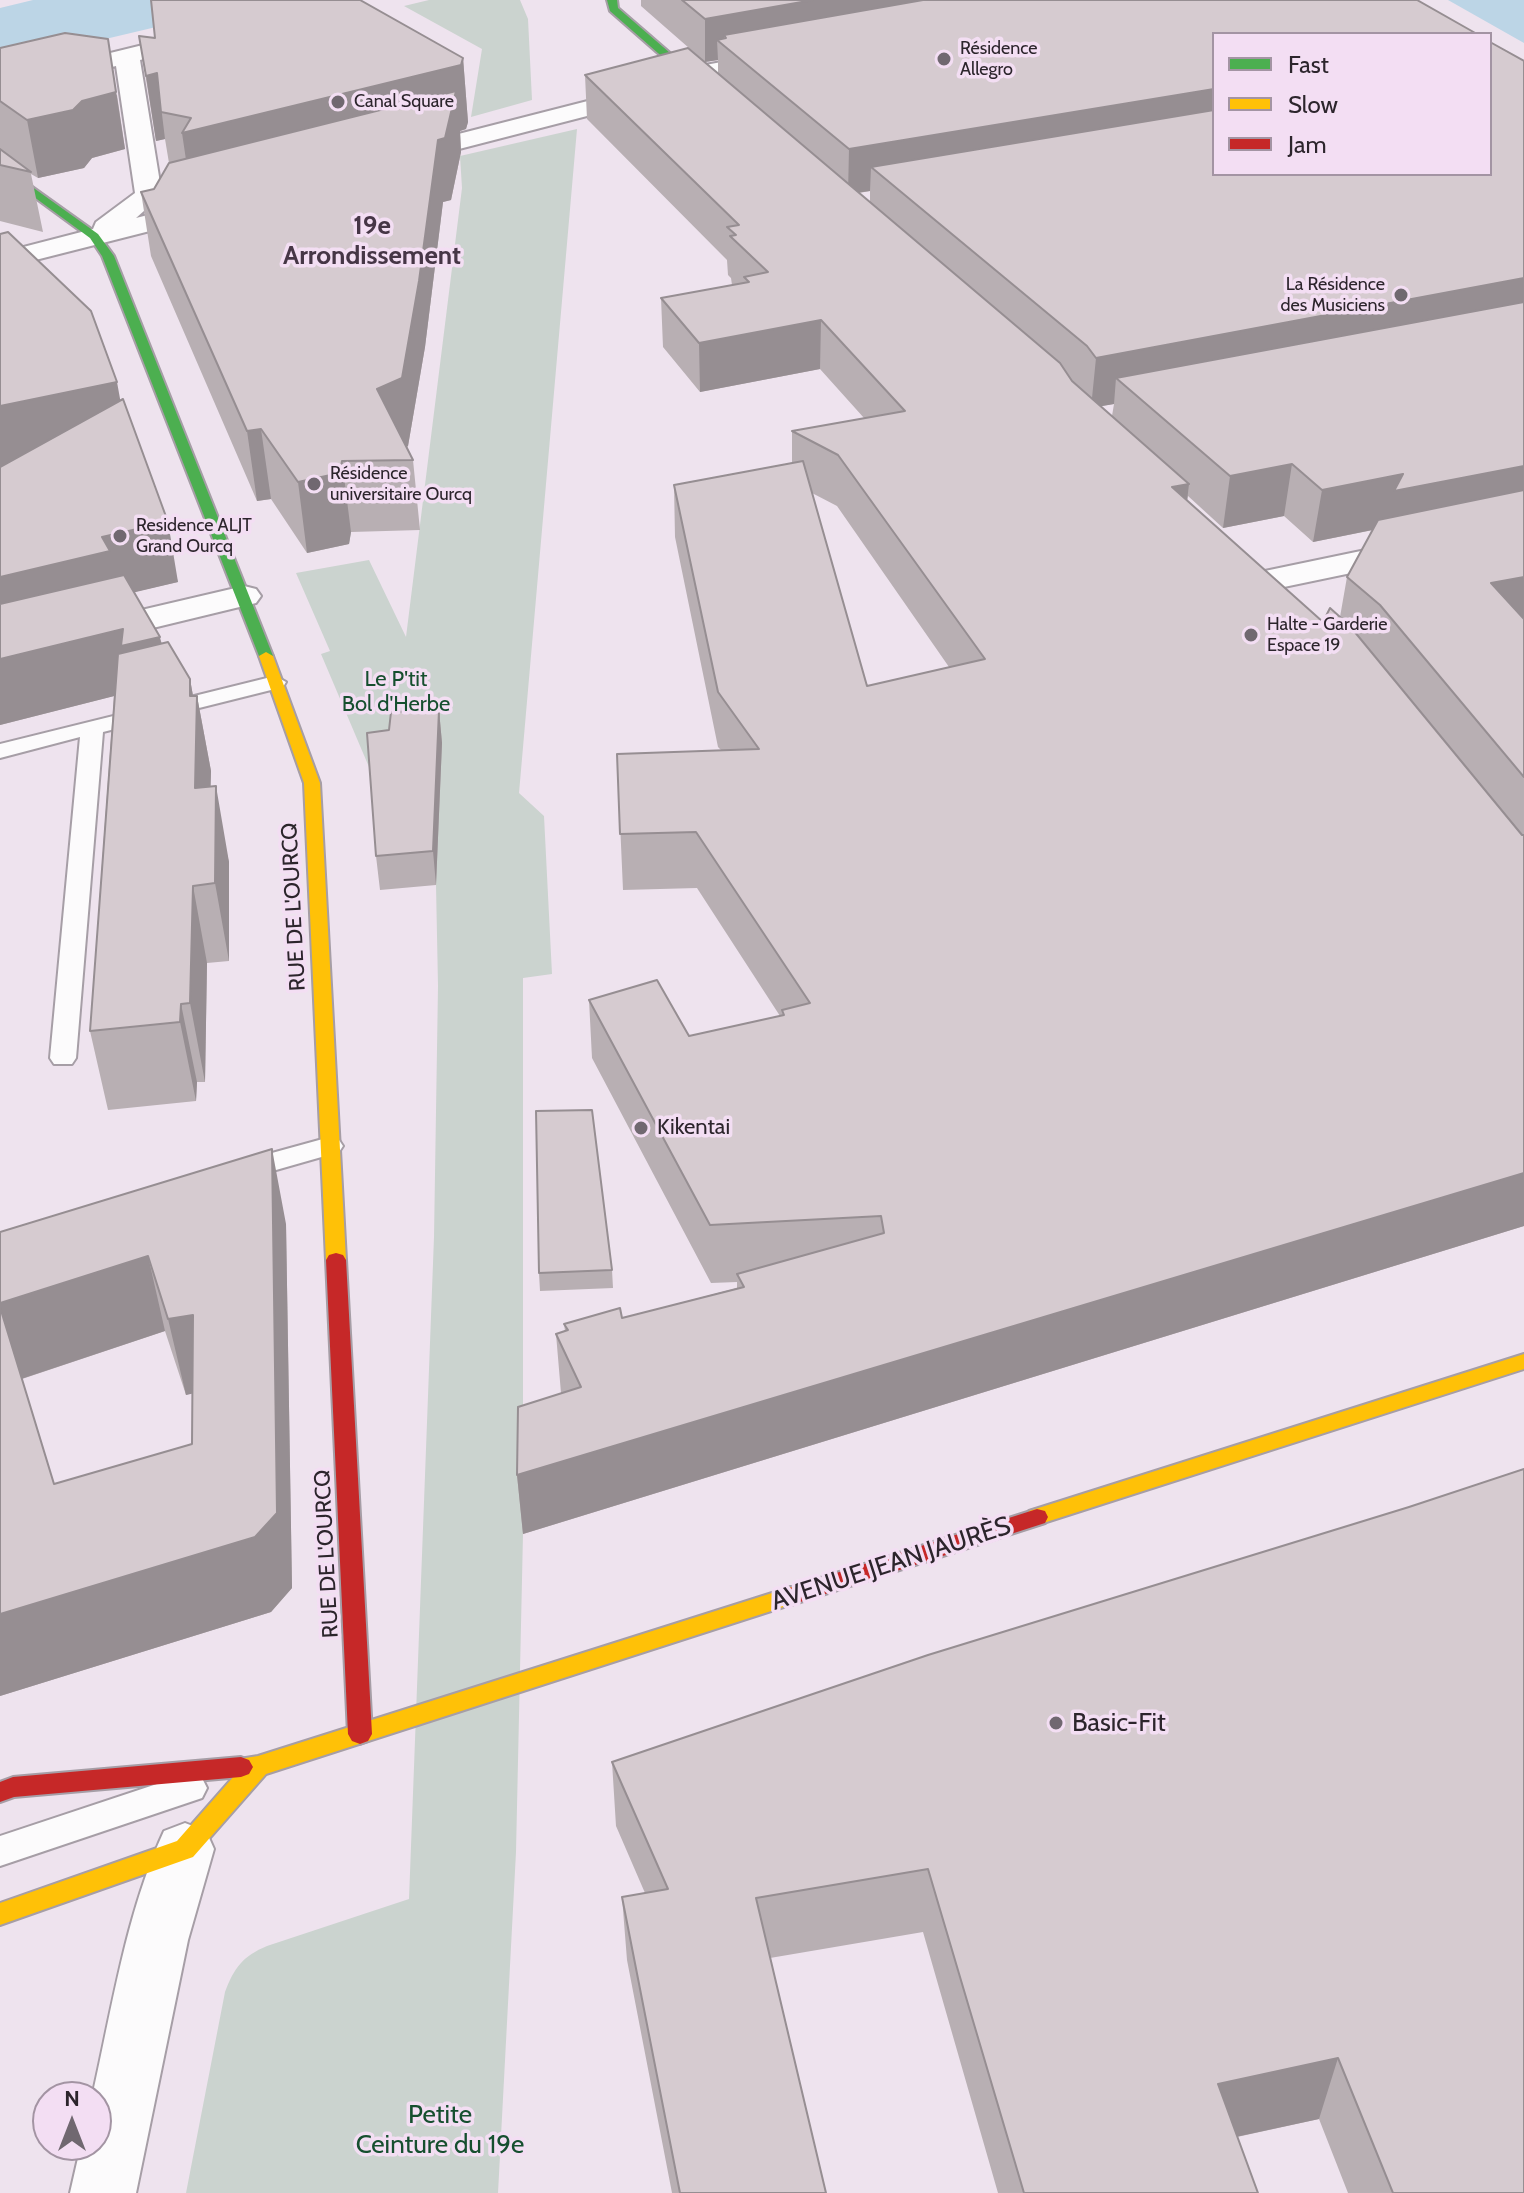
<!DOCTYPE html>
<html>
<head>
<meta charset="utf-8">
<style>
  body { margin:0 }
  #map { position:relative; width:1524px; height:2193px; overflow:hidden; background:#eee3ee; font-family:Cabin,sans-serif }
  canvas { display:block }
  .legend { position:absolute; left:1212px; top:32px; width:280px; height:144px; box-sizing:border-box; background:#f3def3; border:2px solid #a394a3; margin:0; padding:10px 14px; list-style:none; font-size:24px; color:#2c252c }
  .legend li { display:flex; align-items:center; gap:16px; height:40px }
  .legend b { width:40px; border:2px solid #a394a3 }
  .north { position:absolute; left:32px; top:2081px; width:80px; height:80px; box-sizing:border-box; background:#f3def3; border:2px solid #a394a3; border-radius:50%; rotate:0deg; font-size:22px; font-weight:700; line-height:32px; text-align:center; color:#2c252c }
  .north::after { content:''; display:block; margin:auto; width:28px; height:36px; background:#706870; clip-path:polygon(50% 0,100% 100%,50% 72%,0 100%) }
</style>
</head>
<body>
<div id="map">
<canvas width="1524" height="2193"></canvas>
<ul class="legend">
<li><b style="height:10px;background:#4caf50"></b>Fast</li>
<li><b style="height:10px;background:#ffc107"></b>Slow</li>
<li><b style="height:10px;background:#c62828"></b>Jam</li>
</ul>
<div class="north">N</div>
</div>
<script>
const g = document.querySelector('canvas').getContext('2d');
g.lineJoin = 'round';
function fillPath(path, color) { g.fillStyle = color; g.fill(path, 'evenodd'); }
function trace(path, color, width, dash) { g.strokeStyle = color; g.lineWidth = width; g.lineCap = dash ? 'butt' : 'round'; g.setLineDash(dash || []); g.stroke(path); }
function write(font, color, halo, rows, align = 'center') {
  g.font = font + ' Cabin,sans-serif'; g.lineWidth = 7; g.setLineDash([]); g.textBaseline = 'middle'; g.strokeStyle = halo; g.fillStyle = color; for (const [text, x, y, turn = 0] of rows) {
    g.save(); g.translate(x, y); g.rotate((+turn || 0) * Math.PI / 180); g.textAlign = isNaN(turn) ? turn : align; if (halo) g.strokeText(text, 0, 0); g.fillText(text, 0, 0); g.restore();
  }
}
const green = new Path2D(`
  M 429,0 L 520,0 L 528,19 L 532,100 L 471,117 L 482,49 L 404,6 Z
  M 577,129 L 519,793 L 544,816 L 552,974 L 523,978 L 523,1534 L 516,1852 L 498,2193 L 186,2193 L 225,1992 C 234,1968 243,1956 267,1946 L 409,1899 L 434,1237 L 438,986 L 436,885 L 393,763 L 369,767 L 321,654 L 330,651 L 296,573 L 369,560 L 406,637 L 462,188 L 460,156 Z`);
const water = new Path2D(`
  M 33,0 L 270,0 L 0,64 L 0,8 Z
  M 1448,0 L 1524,0 L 1524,43 Z`);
const lane = new Path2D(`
  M 275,676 L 286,682 L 283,687 L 103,732 L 76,1058 L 72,1064 L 54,1064 L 50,1058 L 80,737 L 0,758 L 0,744 Z
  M 330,1137 L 339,1140 L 343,1146 L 339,1152 L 241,1180 L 232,1178 L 228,1171 L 232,1164 Z
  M 190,1773 L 202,1778 L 207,1788 L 202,1798 L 0,1866 L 0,1836 Z`);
const street = new Path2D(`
  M 200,31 L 212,38 L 208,43 L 140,60 L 162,195 L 136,218 L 203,201 L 213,203 L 216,209 L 213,215 L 0,269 L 0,253 L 93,229 L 96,222 L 135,193 L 116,66 L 0,94 L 0,80 Z
  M 775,52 L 784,54 L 787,59 L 784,64 L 715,77 L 680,92 L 401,164 L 388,156 L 392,151 L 662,82 L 700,66 Z
  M 1524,517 L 1524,537 L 1260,592 L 1248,589 L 1243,582 L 1248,575 L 1260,572 Z
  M 244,586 L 256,589 L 261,596 L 256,603 L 0,665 L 0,643 Z
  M 185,1823 L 206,1831 L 214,1849 L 188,1940 L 136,2193 L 70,2193 L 81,2145 L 96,2145 L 96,2097 L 92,2097 C 112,2009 126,1913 164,1831 Z`);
const fast = new Path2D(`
  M 607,0 L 617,0 L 618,8 L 715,92 L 715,96 L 707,96 L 610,11 Z
  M 0,164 L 98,234 L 114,256 L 273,656 L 271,659 L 266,660 L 259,656 L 102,256 L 90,238 L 0,172 Z`);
const slow = new Path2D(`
  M 266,652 L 273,656 L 320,783 L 346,1260 L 343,1265 L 329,1265 L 326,1260 L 304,783 L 259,656 Z
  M 1524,1354 L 1524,1369 L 1037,1525 L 1029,1523 L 1026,1517 L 1029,1511 Z
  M 791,1587 L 799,1590 L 802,1596 L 799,1602 L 266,1774 L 193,1857 L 0,1925 L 0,1903 L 177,1841 L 235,1775 L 229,1767 L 233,1760 L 258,1756 Z`);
const jam = new Path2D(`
  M 336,1253 L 343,1255 L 346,1260 L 372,1734 L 368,1741 L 360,1744 L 352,1741 L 348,1734 L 326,1260 L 329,1255 Z
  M 1037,1509 L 1045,1511 L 1048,1517 L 1045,1523 L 791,1605 L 783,1602 L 780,1596 L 783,1590 Z
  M 241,1757 L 249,1760 L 253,1767 L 249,1774 L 241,1777 L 14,1797 L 0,1802 L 0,1782 L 13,1777 Z`);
const wall = new Path2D(`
  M 641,0 L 1417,0 L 1214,34 L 1214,174 L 1524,61 L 1524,1226 L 523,1534 L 517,1475 L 561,1393 L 556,1334 L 565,1331 L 564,1324 L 622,1318 L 737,1288 L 737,1282 L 711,1283 L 592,1058 L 589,1000 L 689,1036 L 780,1016 L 697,888 L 623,890 L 617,754 L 721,750 L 718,747 L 675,537 L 674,485 L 792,463 L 792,431 L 864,418 L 820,369 L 700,392 L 663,347 L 661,298 L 732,285 L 731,278 L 728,275 L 727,260 L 587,119 L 585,75 L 718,73 L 718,60 L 705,62 L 641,6 ZM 870,191 L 870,202 L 859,193 ZM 1114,404 L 1112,416 L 1101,406 ZM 812,493 L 837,506 L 949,667 L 867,686 ZM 1188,496 L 1223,528 L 1284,516 L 1313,542 L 1373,530 L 1347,577 L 1340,617 L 1323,622 L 1187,501 Z
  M 139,36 L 155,38 L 463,58 L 468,122 L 466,129 L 460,131 L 461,152 L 451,200 L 443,202 L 425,347 L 408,446 L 407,447 L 413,460 L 420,530 L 351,532 L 349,544 L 307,553 L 271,499 L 257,501 L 151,256 L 141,192 L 154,189 L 169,163 L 165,139 L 156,141 Z
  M 0,48 L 117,95 L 125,149 L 92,158 L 84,168 L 38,178 L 31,174 L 43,232 L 0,221 Z
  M 0,234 L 120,400 L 178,582 L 134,592 L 162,643 L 190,679 L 193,696 L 197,696 L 211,771 L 210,787 L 229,862 L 229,961 L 207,963 L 205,1082 L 197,1082 L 196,1101 L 108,1110 L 90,1031 L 114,696 L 0,725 Z
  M 439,710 L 442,743 L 436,885 L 380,890 L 376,856 L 389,730 Z
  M 286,1224 L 292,1588 L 271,1612 L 0,1696 L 0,1232 ZM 165,1331 L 186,1395 L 192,1393 L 192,1444 L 54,1484 L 22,1379 Z
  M 612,1270 L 613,1288 L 540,1291 L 539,1273 Z
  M 928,1655 L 1524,2193 L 1348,2193 L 1319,2119 L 1237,2137 L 1258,2193 L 998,2193 L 923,1932 L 770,1958 L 826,2193 L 672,2193 L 627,1960 L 622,1897 L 645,1893 L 616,1826 L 612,1762 Z`);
const shadedWall = new Path2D(`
  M 813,0 L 1043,0 L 726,38 L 724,35 L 724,45 L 717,40 L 718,60 L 705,62 L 705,19 Z
  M 108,39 L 125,149 L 92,158 L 84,168 L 38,178 L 27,120 Z
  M 463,58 L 468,122 L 466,129 L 460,131 L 461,152 L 451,200 L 443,202 L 425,347 L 408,446 L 384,458 L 192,200 L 182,133 Z
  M 157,73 L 165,139 L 156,141 L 146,76 Z
  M 1214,89 L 1214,133 L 871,167 L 870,191 L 848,194 L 849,149 Z
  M 1524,278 L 1524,322 L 1116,378 L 1114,404 L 1091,408 L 1096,358 Z
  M 821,320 L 820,369 L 700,392 L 699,343 Z
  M 117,382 L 128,443 L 0,470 L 0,406 Z
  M 261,429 L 271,499 L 257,501 L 247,431 Z
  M 342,461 L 351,532 L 349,544 L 307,553 L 298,482 Z
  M 1292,464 L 1284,516 L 1223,528 L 1230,476 Z
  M 1524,466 L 1524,515 L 1387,527 L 1313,542 L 1322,490 L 1403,474 Z
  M 1189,484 L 1183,536 L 1172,487 Z
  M 168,522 L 178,582 L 119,596 L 0,641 L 0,577 L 102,537 Z
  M 1524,577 L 1524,628 L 1491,583 Z
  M 123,629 L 160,637 L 172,698 L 130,692 L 0,725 L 0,659 Z
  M 190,679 L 197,718 L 197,696 L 211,771 L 209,864 L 195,788 Z
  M 439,710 L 442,743 L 436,885 L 433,851 Z
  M 216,786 L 229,862 L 229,961 L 215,883 Z
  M 193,886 L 207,963 L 205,1082 L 190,1003 Z
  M 181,1004 L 197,1082 L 196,1101 L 180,1022 Z
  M 272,1149 L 286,1224 L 292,1588 L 271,1612 L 0,1696 L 0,1614 L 255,1537 Z
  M 1524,1173 L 1524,1226 L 523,1534 L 517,1475 Z
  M 148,1256 L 165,1331 L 21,1379 L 0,1308 L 0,1303 Z
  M 193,1315 L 209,1390 L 186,1395 L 168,1319 Z
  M 1338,2058 L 1319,2119 L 1203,2144 L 1218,2084 Z`);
const building = new Path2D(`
  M 151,0 L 360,0 L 463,58 L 461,65 L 182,133 L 191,118 L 161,112 L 157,73 L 146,76 L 139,36 L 155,38 Z
  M 682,0 L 813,0 L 705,19 Z
  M 923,0 L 1417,0 L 1477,34 L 1214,34 L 1214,89 L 849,149 L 717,40 L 726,38 L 724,35 Z
  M 65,33 L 108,39 L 116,92 L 82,101 L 73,110 L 27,120 L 0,101 L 0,48 Z
  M 1490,42 L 1524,61 L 1524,278 L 1096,358 L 1087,346 L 871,167 L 1214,110 L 1214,174 L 1490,174 Z
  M 688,48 L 1060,363 L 1072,381 L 1189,484 L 1172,487 L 1323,622 L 1330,608 L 1349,625 L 1522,835 L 1524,835 L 1524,1173 L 517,1475 L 518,1407 L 581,1387 L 556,1334 L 568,1330 L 564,1324 L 620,1308 L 622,1318 L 744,1287 L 737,1274 L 884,1233 L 881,1216 L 710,1225 L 589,1000 L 657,980 L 689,1036 L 784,1015 L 782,1010 L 810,1003 L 696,832 L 620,834 L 617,754 L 759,749 L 718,692 L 674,485 L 803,461 L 867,686 L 985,659 L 838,455 L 792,431 L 905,411 L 821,320 L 699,343 L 661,298 L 749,282 L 744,277 L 768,272 L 730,236 L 736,235 L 727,227 L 739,225 L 585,75 Z
  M 456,91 L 445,138 L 438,140 L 419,281 L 402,378 L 377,389 L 413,460 L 342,461 L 340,473 L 298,482 L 261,429 L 247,431 L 141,192 L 154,189 L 169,163 Z
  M 0,149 L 31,172 L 0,165 Z
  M 8,232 L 91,311 L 117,382 L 0,406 L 0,234 Z
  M 1524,302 L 1524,466 L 1394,491 L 1403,474 L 1322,490 L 1292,464 L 1230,476 L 1116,378 Z
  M 123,399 L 168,522 L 102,537 L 110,551 L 0,577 L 0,467 Z
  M 1524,490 L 1524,577 L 1491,583 L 1524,619 L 1524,777 L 1380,605 L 1347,577 L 1378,520 Z
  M 124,575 L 160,637 L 121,646 L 123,629 L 0,659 L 0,604 Z
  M 168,642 L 190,679 L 190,696 L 197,696 L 195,788 L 216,786 L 215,883 L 193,886 L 190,1003 L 181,1004 L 180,1022 L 90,1031 L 118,654 Z
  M 439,710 L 433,851 L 376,856 L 367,733 L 389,730 L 391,712 Z
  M 592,1110 L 612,1270 L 539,1273 L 536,1111 Z
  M 272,1149 L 277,1513 L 255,1537 L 0,1614 L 0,1307 L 54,1484 L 192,1444 L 193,1315 L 168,1319 L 148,1256 L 0,1303 L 0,1232 Z
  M 1524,1469 L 1524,2193 L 1393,2193 L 1338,2058 L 1218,2084 L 1258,2193 L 1024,2193 L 928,1869 L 756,1898 L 826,2193 L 680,2193 L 622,1897 L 668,1889 L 612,1762 L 928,1655 L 1409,1507 Z`);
const markers = [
  [944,59,8,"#706870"],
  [338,102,8,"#706870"],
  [1401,295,8,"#706870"],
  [314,484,8,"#706870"],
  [120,536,8,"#706870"],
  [1251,635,8,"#706870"],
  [641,1128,8,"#706870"],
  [1056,1723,8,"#706870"]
];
const farPoinames = [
  ["Résidence",960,49],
  ["Allegro",960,70],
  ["Canal Square",354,102],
  ["La Résidence",1385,285,"right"],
  ["des Musiciens",1385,306,"right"],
  ["Résidence",330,474],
  ["universitaire Ourcq",330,495],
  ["Residence ALJT",136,526],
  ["Grand Ourcq",136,547],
  ["Halte - Garderie",1267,625],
  ["Espace 19",1267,646]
];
const parkNames = [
  ["Le P'tit",396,680],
  ["Bol d'Herbe",396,705]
];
const streetNames = [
  ["RUE DE L'OURCQ",294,907,-93],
  ["RUE DE L'OURCQ",327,1554,-93]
];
const poiNames = [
  ["Kikentai",657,1128]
];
const farDistrictnames = [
  ["19e",372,226],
  ["Arrondissement",372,256]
];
const nearStreetnames = [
  ["AVENUE JEAN JAURÈS",891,1564,-18]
];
const nearPoinames = [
  ["Basic-Fit",1072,1723]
];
const nearParknames = [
  ["Petite",440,2115],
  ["Ceinture du 19e",440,2145]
];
fillPath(green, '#cbd3cf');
fillPath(water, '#bcd5e6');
trace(lane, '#a69ea6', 4);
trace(street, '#a69ea6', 4);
trace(fast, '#a69ea6', 4);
trace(slow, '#a69ea6', 4);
trace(jam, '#a69ea6', 4);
fillPath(lane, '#fcfbfc');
fillPath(street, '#fcfbfc');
fillPath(fast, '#4caf50');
fillPath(slow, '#ffc107');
fillPath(jam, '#c62828');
fillPath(wall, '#b8afb3');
fillPath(shadedWall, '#968e92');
fillPath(building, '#d6cbd0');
trace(building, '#968e92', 2);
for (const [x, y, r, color] of markers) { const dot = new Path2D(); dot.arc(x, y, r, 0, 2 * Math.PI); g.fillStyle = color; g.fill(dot); trace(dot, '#f3def3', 3); }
write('18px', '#2c252c', '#f3def3', farPoinames, 'left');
write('22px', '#164f2f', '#f3def3', parkNames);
write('22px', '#2c252c', '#f3def3', streetNames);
write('22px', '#2c252c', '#f3def3', poiNames, 'left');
write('bold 26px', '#463646', '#f3def3', farDistrictnames);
write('26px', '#2c252c', '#f3def3', nearStreetnames);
write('26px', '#2c252c', '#f3def3', nearPoinames, 'left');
write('26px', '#164f2f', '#f3def3', nearParknames);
</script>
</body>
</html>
